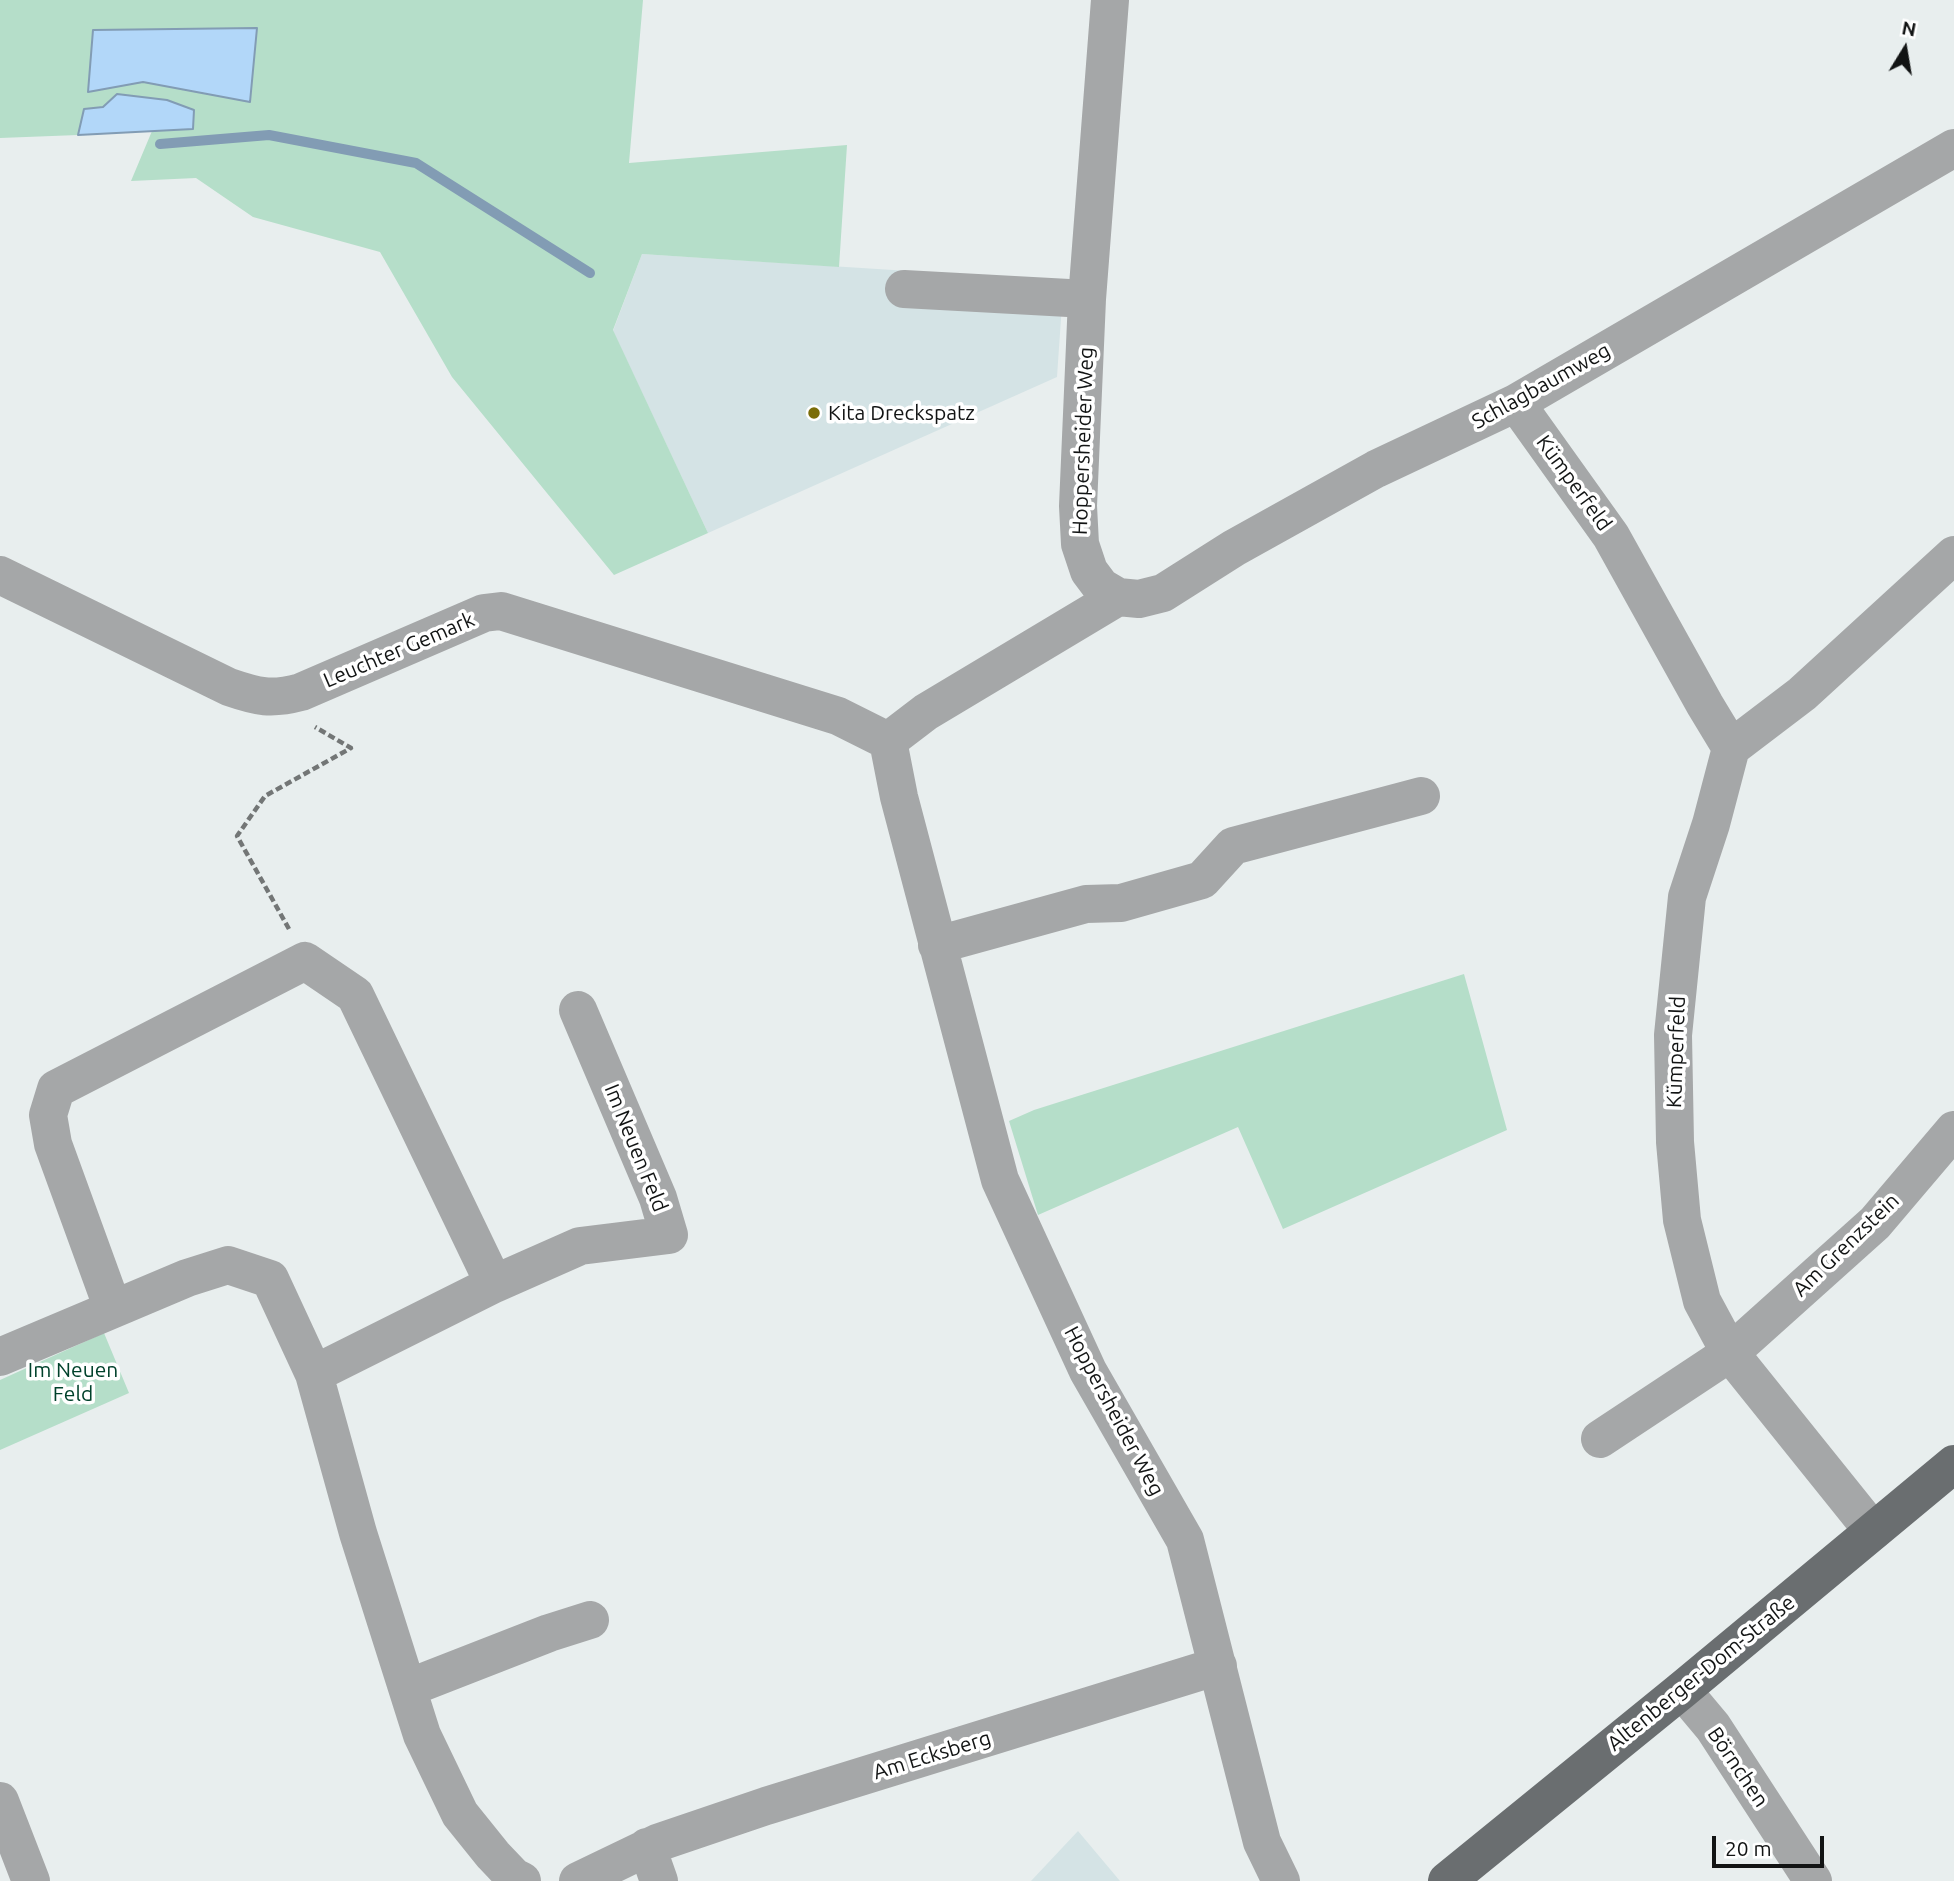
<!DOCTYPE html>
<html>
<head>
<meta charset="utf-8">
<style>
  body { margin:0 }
  #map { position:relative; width:1954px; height:1881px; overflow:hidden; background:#e8eeee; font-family:Ubuntu,sans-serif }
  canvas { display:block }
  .north { position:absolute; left:1870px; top:14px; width:70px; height:70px; -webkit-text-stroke:5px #fff; paint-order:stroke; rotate:11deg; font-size:19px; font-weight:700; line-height:28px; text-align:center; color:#121414 }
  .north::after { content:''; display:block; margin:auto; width:24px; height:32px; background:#121414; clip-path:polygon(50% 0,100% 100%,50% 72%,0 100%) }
  .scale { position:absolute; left:1712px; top:1836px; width:112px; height:32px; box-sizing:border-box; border:4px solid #121414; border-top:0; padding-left:9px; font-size:21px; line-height:24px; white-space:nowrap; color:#121414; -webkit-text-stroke:5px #fff; paint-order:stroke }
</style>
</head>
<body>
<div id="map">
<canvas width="1954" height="1881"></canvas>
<div class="north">N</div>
<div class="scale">20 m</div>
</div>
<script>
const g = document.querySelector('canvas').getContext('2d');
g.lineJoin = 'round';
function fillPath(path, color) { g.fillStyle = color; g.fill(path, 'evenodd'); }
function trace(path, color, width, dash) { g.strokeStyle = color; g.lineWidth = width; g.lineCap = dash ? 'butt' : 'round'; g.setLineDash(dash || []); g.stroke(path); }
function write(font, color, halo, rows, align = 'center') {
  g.font = font + ' Ubuntu,sans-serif'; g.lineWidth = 7; g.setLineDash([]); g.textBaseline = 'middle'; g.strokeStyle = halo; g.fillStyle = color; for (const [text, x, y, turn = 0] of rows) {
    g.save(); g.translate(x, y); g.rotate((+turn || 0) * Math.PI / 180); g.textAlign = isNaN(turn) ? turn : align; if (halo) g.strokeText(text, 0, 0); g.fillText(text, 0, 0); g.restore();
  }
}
const built = new Path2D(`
  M 642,254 L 1050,280 L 1062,304 L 1057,377 L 708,533 L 613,331 Z
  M 1078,1831 L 1120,1881 L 1031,1881 Z`);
const green = new Path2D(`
  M 0,0 L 643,0 L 629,163 L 847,145 L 839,267 L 642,254 L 613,330 L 708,533 L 614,575 L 452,377 L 380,252 L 253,217 L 196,178 L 131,181 L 152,131 L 193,129 L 103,107 L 84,109 L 78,135 L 0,138 ZM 257,29 L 250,102 L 143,82 Z
  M 1464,974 L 1507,1130 L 1283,1229 L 1238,1127 L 1038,1215 L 1009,1121 L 1034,1110 Z
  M 104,1333 L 129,1393 L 0,1450 L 0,1380 Z`);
const water = new Path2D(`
  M 257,28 L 250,102 L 143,82 L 88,92 L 93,30 Z
  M 117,94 L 167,100 L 194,110 L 193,129 L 78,135 L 84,109 L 103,107 Z`);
const stream = new Path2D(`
  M 160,144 L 269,135 L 416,163 L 590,273`);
const path = new Path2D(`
  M 289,929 L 237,836 L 265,796 L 351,748 L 315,727`);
const minor = new Path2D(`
  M 1110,0 L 1087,299 L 1078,506 L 1080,544 L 1089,571 L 1101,587 L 1118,597 L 1139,599 L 1163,593 L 1234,548 L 1376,469 L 1516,403 L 1954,148
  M 904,289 L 1087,299
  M 1516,403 L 1611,536 L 1705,705 L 1731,748 L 1711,824 L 1687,897 L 1673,1035 L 1675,1142 L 1682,1220 L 1702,1301 L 1730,1353 L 1873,1531
  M 0,575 L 229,687 C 258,697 271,700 301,692 L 484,613 L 501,611 L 838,716 L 888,741
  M 888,741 L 899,797 L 1000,1180 L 1088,1371 L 1185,1540 L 1262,1842 L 1281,1881
  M 888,741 L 926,712 L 1118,597
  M 1731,748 L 1802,694 L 1954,555
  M 937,945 L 1086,904 L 1121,903 L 1202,880 L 1233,846 L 1421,796
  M 113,1309 L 53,1144 L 48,1115 L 56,1089 L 305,961 L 355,995 L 494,1284
  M 0,1357 L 187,1278 L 228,1265 L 270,1279 L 314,1374 L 358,1533 L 422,1735 L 460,1814 L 493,1855 L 514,1877 L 522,1881
  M 314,1374 L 494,1284 L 580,1246 L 669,1235 L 658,1198 L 578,1010
  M 1600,1439 L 1730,1353 L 1875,1223 L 1954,1130
  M 408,1688 L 549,1633 L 590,1620
  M 1682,1690 L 1713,1727 L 1813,1881
  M 0,1801 L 31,1881
  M 647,1847 L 659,1881
  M 578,1881 L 657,1843 L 766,1806 L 1218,1666`);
const major = new Path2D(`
  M 1447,1881 L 1682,1690 L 1954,1464`);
const markers = [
  [814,413,7,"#7a6d08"]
];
const streetNames = [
  ["Schlagbaumweg",1541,386,-29],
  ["Hoppersheider Weg",1083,441,-88],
  ["Kümperfeld",1574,483,54],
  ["Leuchter Gemark",399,650,-23],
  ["Kümperfeld",1676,1052,-88],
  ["Im Neuen Feld",636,1148,68],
  ["Am Grenzstein",1846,1245,-44],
  ["Hoppersheider Weg",1114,1411,62],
  ["Altenberger-Dom-Straße",1701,1673,-39],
  ["Am Ecksberg",932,1755,-17],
  ["Börnchen",1738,1767,56]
];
const poiNames = [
  ["Kita Dreckspatz",828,413]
];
const parkNames = [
  ["Im Neuen",73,1370],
  ["Feld",73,1394]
];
fillPath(built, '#d4e3e5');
fillPath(green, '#b5dec9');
fillPath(water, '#b2d7f9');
trace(water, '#829cb4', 2);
trace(stream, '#829cb4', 10);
trace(path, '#737676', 4.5, [7, 3.5]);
trace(minor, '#a5a7a8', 38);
trace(major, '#6a6e70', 38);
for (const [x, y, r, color] of markers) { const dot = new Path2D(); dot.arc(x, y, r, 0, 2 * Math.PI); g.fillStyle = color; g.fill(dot); trace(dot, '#fff', 2.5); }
write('21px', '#121414', '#fff', streetNames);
write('21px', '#121414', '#fff', poiNames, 'left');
write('21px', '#00412b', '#fff', parkNames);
</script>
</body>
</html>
